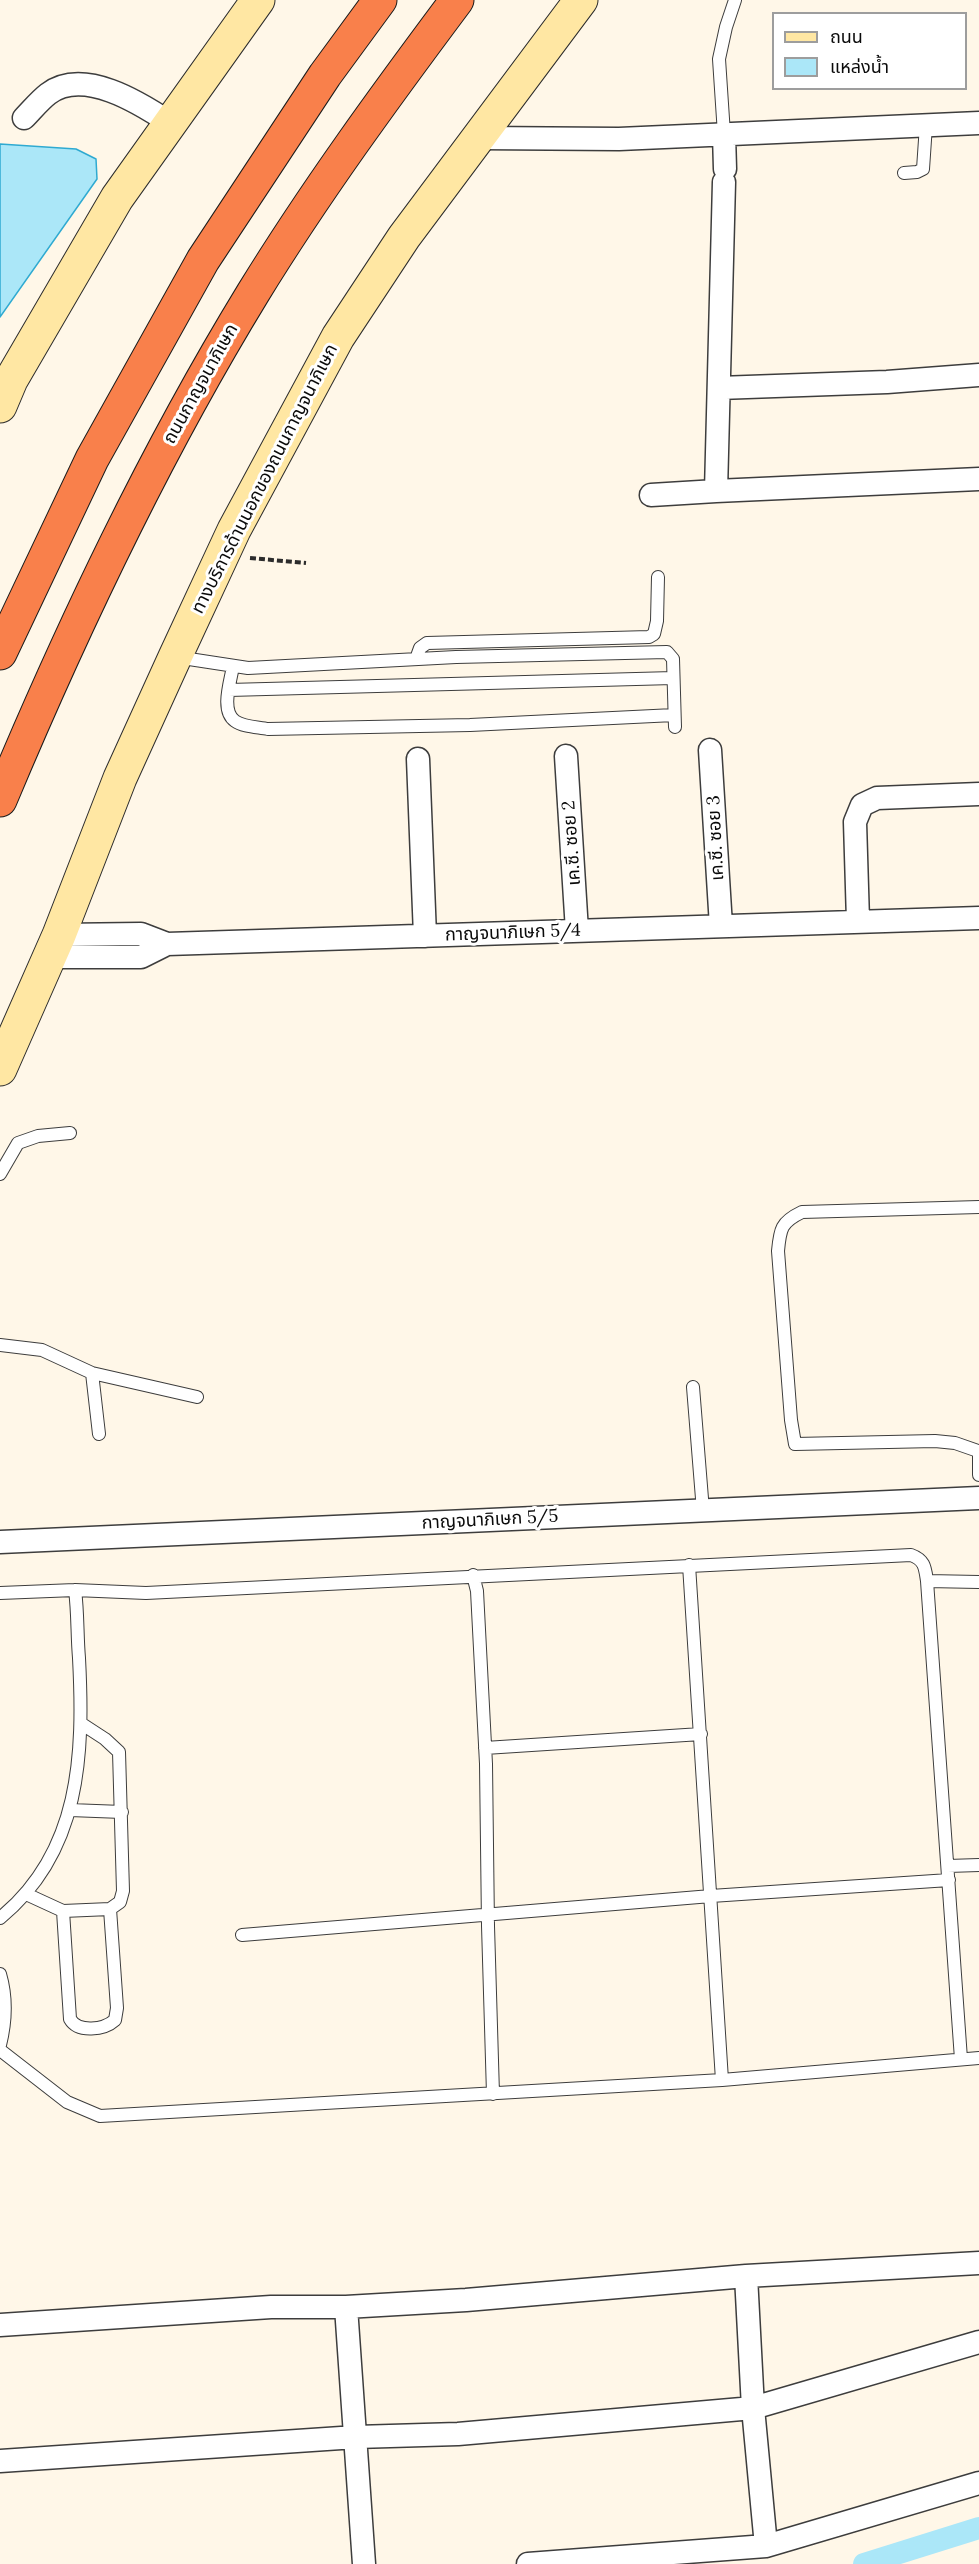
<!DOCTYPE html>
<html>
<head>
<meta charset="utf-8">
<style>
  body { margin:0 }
  #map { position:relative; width:979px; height:2564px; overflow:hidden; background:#fff7e8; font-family:Lora,"Noto Sans Thai",serif }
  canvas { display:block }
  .legend { position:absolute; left:772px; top:12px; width:195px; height:78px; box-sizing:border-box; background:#fff; border:2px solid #9d9d9d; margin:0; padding:8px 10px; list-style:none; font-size:18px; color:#0a0a0a }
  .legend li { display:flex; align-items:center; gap:12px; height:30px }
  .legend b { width:30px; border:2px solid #9d9d9d }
</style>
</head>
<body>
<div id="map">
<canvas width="979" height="2564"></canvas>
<ul class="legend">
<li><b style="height:8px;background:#ffe7a3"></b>ถนน</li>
<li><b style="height:16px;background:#abe7f8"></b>แหล่งน้ำ</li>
</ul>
</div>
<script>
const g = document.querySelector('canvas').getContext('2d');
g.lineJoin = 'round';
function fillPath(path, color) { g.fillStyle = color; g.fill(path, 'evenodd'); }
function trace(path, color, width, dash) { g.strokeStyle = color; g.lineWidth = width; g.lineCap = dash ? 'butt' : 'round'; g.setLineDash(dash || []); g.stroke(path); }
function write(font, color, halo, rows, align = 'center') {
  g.font = font + ' Lora,"Noto Sans Thai",serif'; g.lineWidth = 6; g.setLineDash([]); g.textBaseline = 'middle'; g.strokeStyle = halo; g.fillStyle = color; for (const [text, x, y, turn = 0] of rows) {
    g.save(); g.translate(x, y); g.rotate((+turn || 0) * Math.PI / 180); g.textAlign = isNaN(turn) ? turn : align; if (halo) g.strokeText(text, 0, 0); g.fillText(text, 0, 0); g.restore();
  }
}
const water = new Path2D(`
  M 0,144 L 76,149 L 96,159 L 97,179 L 0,317 Z`);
const canal = new Path2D(`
  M 864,2564 L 979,2528`);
const path = new Path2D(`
  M 250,558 L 306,563`);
const lane = new Path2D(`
  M 724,134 L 719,59 L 726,27 L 735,0
  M 904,173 L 917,172 L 923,169 L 926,125
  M 176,657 L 248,668 L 456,657 L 667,652 L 673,659 L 675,727
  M 416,659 L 420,648 L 427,643 L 649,637 L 654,634 L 657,621 L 658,577
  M 233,666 C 231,680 220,711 235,721 C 243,727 258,727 268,729 L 470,725 L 674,715
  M 229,690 L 673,678
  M 0,1174 L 18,1143 L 38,1136 L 70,1133
  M 0,1345 L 42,1350 L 92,1373 L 197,1397
  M 92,1373 L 99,1434
  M 693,1387 L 703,1511
  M 978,1451 L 955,1443 L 935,1441 L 795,1444 L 791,1420 L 778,1251 C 780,1229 781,1222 802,1212 L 979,1207
  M 979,1451 L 979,1475
  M 689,1565 L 722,2080
  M 473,1575 L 477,1591 L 486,1764 L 488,1926 L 493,2094
  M 927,1581 L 979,1582
  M 0,1593 L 75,1590
  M 485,1748 L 701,1734
  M 70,1810 L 122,1812
  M 948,1866 L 979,1865
  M 26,1894 L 63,1911 L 110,1909 L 120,1902 L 123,1891 L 119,1752 L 105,1739 L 82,1724
  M 63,1911 L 70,2019 C 78,2033 104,2030 115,2020 L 117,2008 L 110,1909
  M 0,1918 C 81,1852 84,1754 79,1658 C 77,1635 78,1613 75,1590 L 146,1593 L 911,1555 C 925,1560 925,1568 927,1581 L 961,2059
  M 242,1935 L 711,1896 L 949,1880
  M 0,1974 C 7,1998 6,2021 0,2045
  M 0,2050 L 67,2102 L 100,2116 L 722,2080 L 979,2058`);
const street = new Path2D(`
  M 24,118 C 32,110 39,101 48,94 C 83,67 140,103 170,123
  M 724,134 L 725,169
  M 479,138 L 619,139 L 979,123
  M 724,182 L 716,491 L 979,479
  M 719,388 L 887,382 L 979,375
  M 651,495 L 716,491
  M 710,750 L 721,926
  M 566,756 L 577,931
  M 418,759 L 425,936
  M 858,921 L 855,822 L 862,805 L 877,798 L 979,794
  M 59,935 L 141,934 L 167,944 L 979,918
  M 49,957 L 141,957 L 167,944
  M 0,1542 L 979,1498
  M 746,2276 L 979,2263
  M 346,2307 L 364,2564
  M 0,2325 L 271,2307 L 346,2307 L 466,2300 L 746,2276 L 753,2408 L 766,2546 L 528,2564
  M 0,2461 L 356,2437 L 458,2434 L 753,2408 L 979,2342
  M 766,2546 L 979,2483`);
const secondary = new Path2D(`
  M 0,406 L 11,380 L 117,198 L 258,0
  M 0,1069 L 59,935 L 120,778 L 175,657 L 234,530 L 338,337 L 404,237 L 581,0`);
const highway = new Path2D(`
  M 0,653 L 92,459 L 203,260 L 325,75 L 380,0
  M 0,800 C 73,626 154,455 253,293 C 315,192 386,95 457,0`);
const streetNames = [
  ["ถนนกาญจนาภิเษก",201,384,-61],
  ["ทางบริการด้านนอกของถนนกาญจนาภิเษก",265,479,-63],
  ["เค.ซี. ซอย 3",716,838,-93],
  ["เค.ซี. ซอย 2",572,843,-94],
  ["กาญจนาภิเษก 5/4",513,933,-2],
  ["กาญจนาภิเษก 5/5",490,1520,-3]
];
fillPath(water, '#abe7f8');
trace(water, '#2faad1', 1.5);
trace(canal, '#abe7f8', 22);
trace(lane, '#3d3d3d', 14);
trace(street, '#3d3d3d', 25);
trace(secondary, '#2c2c2c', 35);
trace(highway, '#1b1b1b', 35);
trace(path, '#2c2c2c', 4, [6, 3]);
trace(lane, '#fff', 12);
trace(street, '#fff', 22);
trace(secondary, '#ffe7a3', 33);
trace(highway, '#f9804b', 33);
write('18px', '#0a0a0a', '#fff', streetNames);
</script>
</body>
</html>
